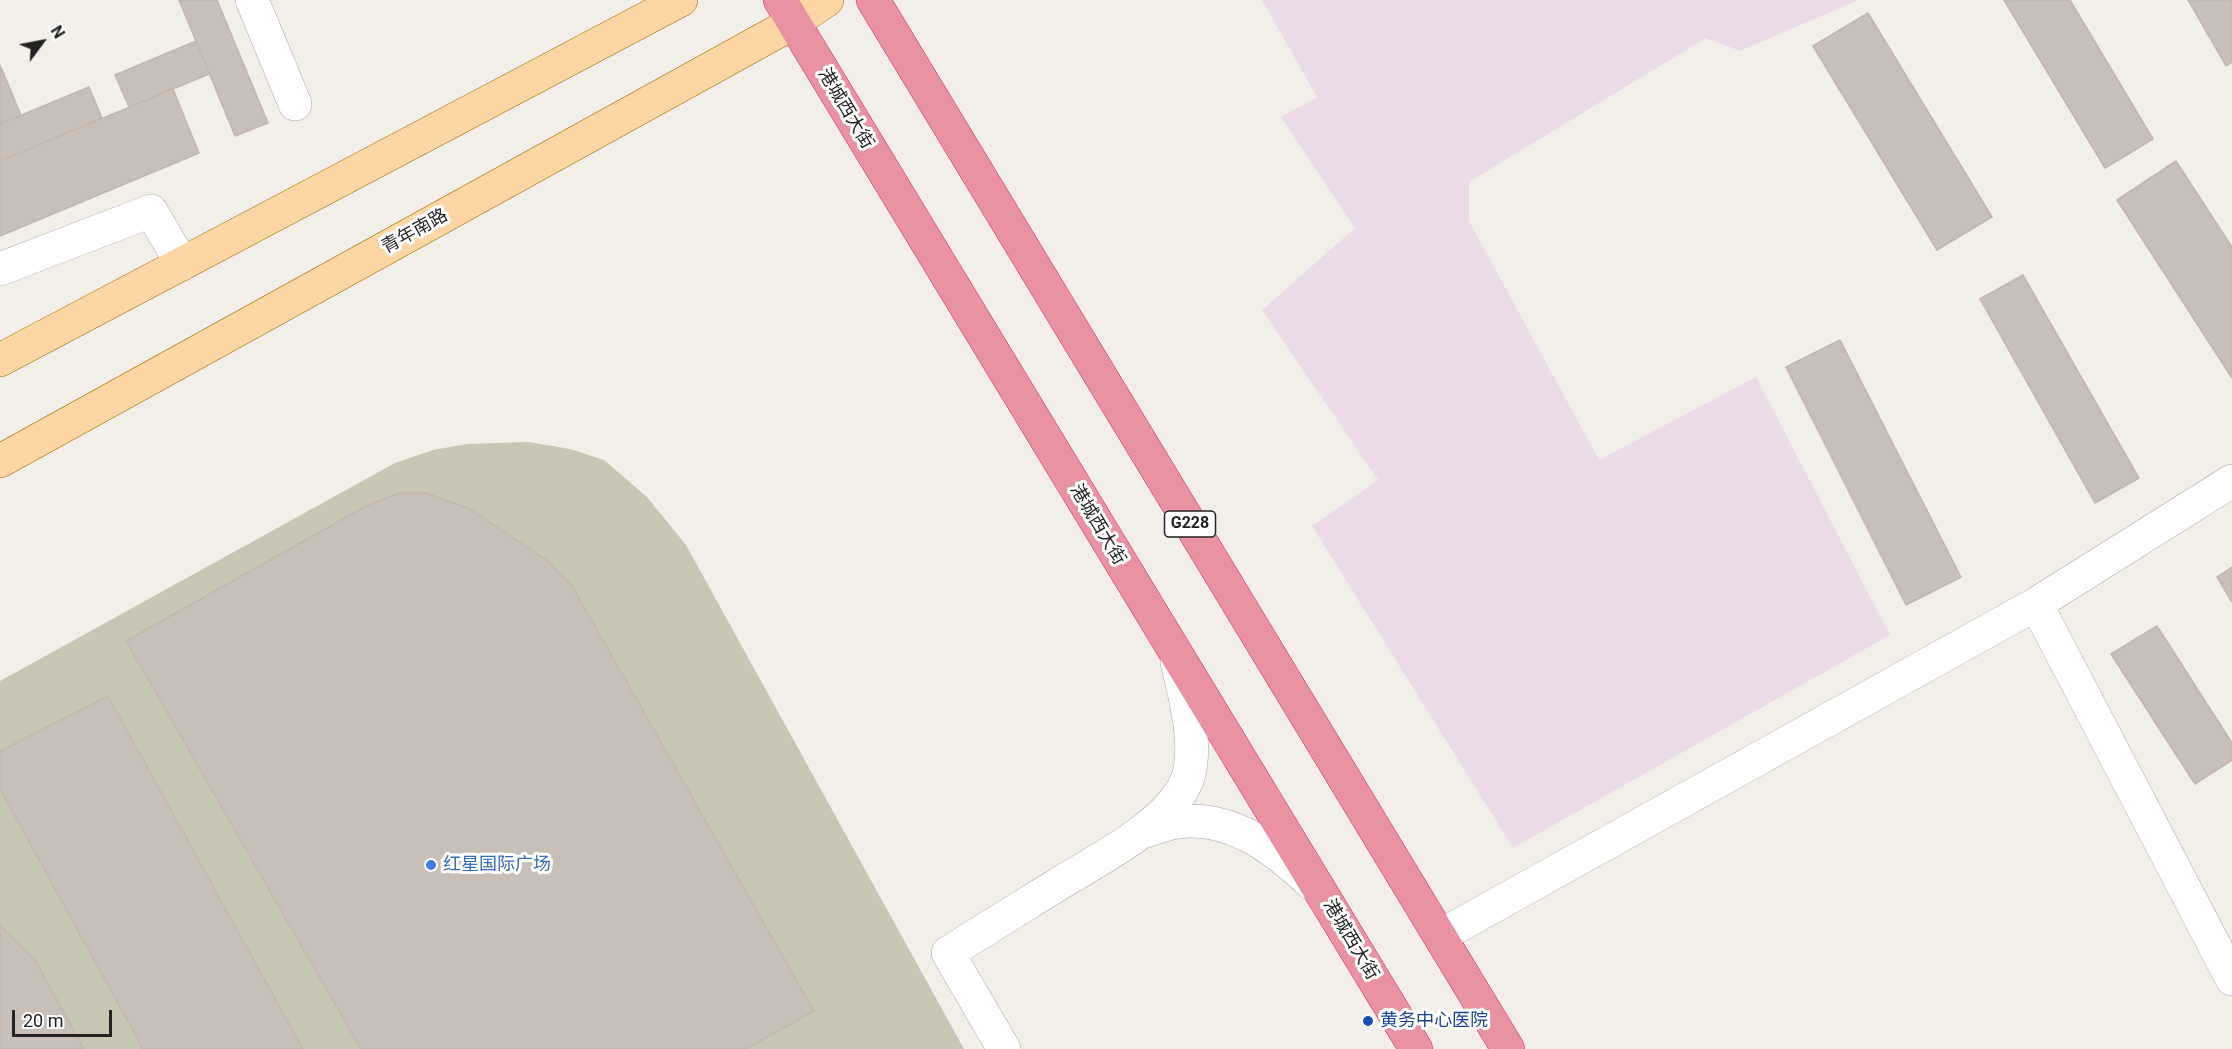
<!DOCTYPE html>
<html>
<head>
<meta charset="utf-8">
<style>
  body { margin:0 }
  #map { position:relative; width:2232px; height:1049px; overflow:hidden; background:#f2efe9; font-family:Roboto,sans-serif }
  canvas { display:block }
  .north { position:absolute; left:12px; top:12px; width:60px; height:60px; -webkit-text-stroke:4px #fff; paint-order:stroke; rotate:58deg; font-size:16px; font-weight:700; line-height:24px; text-align:center; color:#222 }
  .north::after { content:''; display:block; margin:auto; width:21px; height:27px; background:#222; clip-path:polygon(50% 0,100% 100%,50% 72%,0 100%) }
  .scale { position:absolute; left:12px; top:1010px; width:100px; height:27px; box-sizing:border-box; border:3px solid #222; border-top:0; padding-left:8px; font-size:18px; line-height:21px; white-space:nowrap; color:#222; -webkit-text-stroke:4px #fff; paint-order:stroke }
</style>
</head>
<body>
<div id="map">
<canvas width="2232" height="1049"></canvas>
<div class="north">N</div>
<div class="scale">20 m</div>
</div>
<script>
const g = document.querySelector('canvas').getContext('2d');
g.lineJoin = 'round';
function fillPath(path, color) { g.fillStyle = color; g.fill(path, 'evenodd'); }
function trace(path, color, width, dash) { g.strokeStyle = color; g.lineWidth = width; g.lineCap = dash ? 'butt' : 'round'; g.setLineDash(dash || []); g.stroke(path); }
function write(font, color, halo, rows, align = 'center') {
  g.font = font + ' Roboto,"Noto Sans SC",sans-serif'; g.lineWidth = 6; g.setLineDash([]); g.textBaseline = 'middle'; g.strokeStyle = halo; g.fillStyle = color; for (const [text, x, y, turn = 0] of rows) {
    g.save(); g.translate(x, y); g.rotate((+turn || 0) * Math.PI / 180); g.textAlign = isNaN(turn) ? turn : align; if (halo) g.strokeText(text, 0, 0); g.fillText(text, 0, 0); g.restore();
  }
}
const industrial = new Path2D(`
  M 1262,0 L 1858,0 L 1740,51 L 1706,38 L 1469,182 L 1469,221 L 1599,460 L 1756,377 L 1890,635 L 1513,848 L 1312,526 L 1378,480 L 1262,310 L 1355,228 L 1281,117 L 1317,97 Z`);
const construction = new Path2D(`
  M 529,442 L 570,449 L 604,460 L 647,497 L 686,545 L 964,1049 L 0,1049 L 0,681 L 395,463 L 433,450 L 467,444 Z`);
const building = new Path2D(`
  M 179,0 L 217,0 L 268,123 L 235,136 Z
  M 2004,0 L 2070,0 L 2153,139 L 2105,168 Z
  M 2188,0 L 2232,0 L 2232,62 L 2226,66 Z
  M 1868,13 L 1992,217 L 1937,250 L 1813,46 Z
  M 196,41 L 209,74 L 129,107 L 115,75 Z
  M 0,65 L 21,115 L 0,124 Z
  M 89,87 L 102,118 L 0,161 L 0,124 Z
  M 173,89 L 199,153 L 0,236 L 0,161 Z
  M 2176,161 L 2232,247 L 2232,378 L 2117,200 Z
  M 2023,275 L 2139,478 L 2095,503 L 1980,299 Z
  M 1840,340 L 1961,577 L 1906,605 L 1786,367 Z
  M 400,493 L 426,493 L 470,509 L 548,561 L 572,586 L 814,1011 L 746,1049 L 363,1049 L 359,1046 L 126,641 L 366,506 Z
  M 2232,567 L 2232,602 L 2217,577 Z
  M 2157,626 L 2232,743 L 2232,760 L 2195,784 L 2111,654 Z
  M 108,696 L 303,1049 L 143,1049 L 0,789 L 0,751 Z
  M 0,925 L 35,960 L 84,1049 L 0,1049 Z`);
const minor = new Path2D(`
  M 252,0 L 295,104
  M 0,269 L 151,211 L 182,264
  M 2036,604 L 2232,979
  M 1146,831 C 1156,828 1167,823 1177,822 C 1231,815 1274,848 1311,883
  M 1440,936 L 2036,604 L 2232,481
  M 1004,1049 L 948,953 C 984,930 1020,908 1057,885 C 1096,861 1170,824 1187,780 C 1199,747 1185,695 1177,662`);
const major = new Path2D(`
  M 0,360 L 681,0
  M 0,461 L 793,23 L 827,0`);
const highway = new Path2D(`
  M 780,0 L 1416,1049
  M 873,0 L 1508,1049`);
const markers = [
  [431,865,6,"#3f7fe0"],
  [1368,1021,6,"#1a4fb4"]
];
const shields = [
  [1190,524,51]
];
const shieldNames = [
  ["G228",1190,524]
];
const streetNames = [
  ["港城西大街",845,109,59],
  ["青年南路",415,232,-29],
  ["港城西大街",1097,525,59],
  ["港城西大街",1350,940,59]
];
const shopNames = [
  ["红星国际广场",443,865]
];
const transitNames = [
  ["黄务中心医院",1380,1021]
];
fillPath(industrial, '#ebdbe8');
fillPath(construction, '#c7c7b4');
fillPath(building, '#c7bfb8');
trace(building, '#c4b6ab', 1.5);
trace(minor, '#a9a9a9', 34);
trace(major, '#a06b00', 34);
trace(highway, '#dc2a67', 34);
trace(minor, '#fff', 33);
trace(major, '#fcd6a4', 33);
trace(highway, '#e892a2', 33);
for (const [x, y, r, color] of markers) { const dot = new Path2D(); dot.arc(x, y, r, 0, 2 * Math.PI); g.fillStyle = color; g.fill(dot); trace(dot, '#fff', 2); }
for (const [x, y, w] of shields) { const box = new Path2D(); box.roundRect(x - w / 2, y - 13, w, 26, 4.5); g.fillStyle = '#fff'; g.fill(box); trace(box, '#222', 1.5); }
write('bold 16px', '#222', null, shieldNames);
write('18px', '#222', '#fff', streetNames);
write('18px', '#366cbe', '#fff', shopNames, 'left');
write('18px', '#164399', '#fff', transitNames, 'left');
</script>
</body>
</html>
